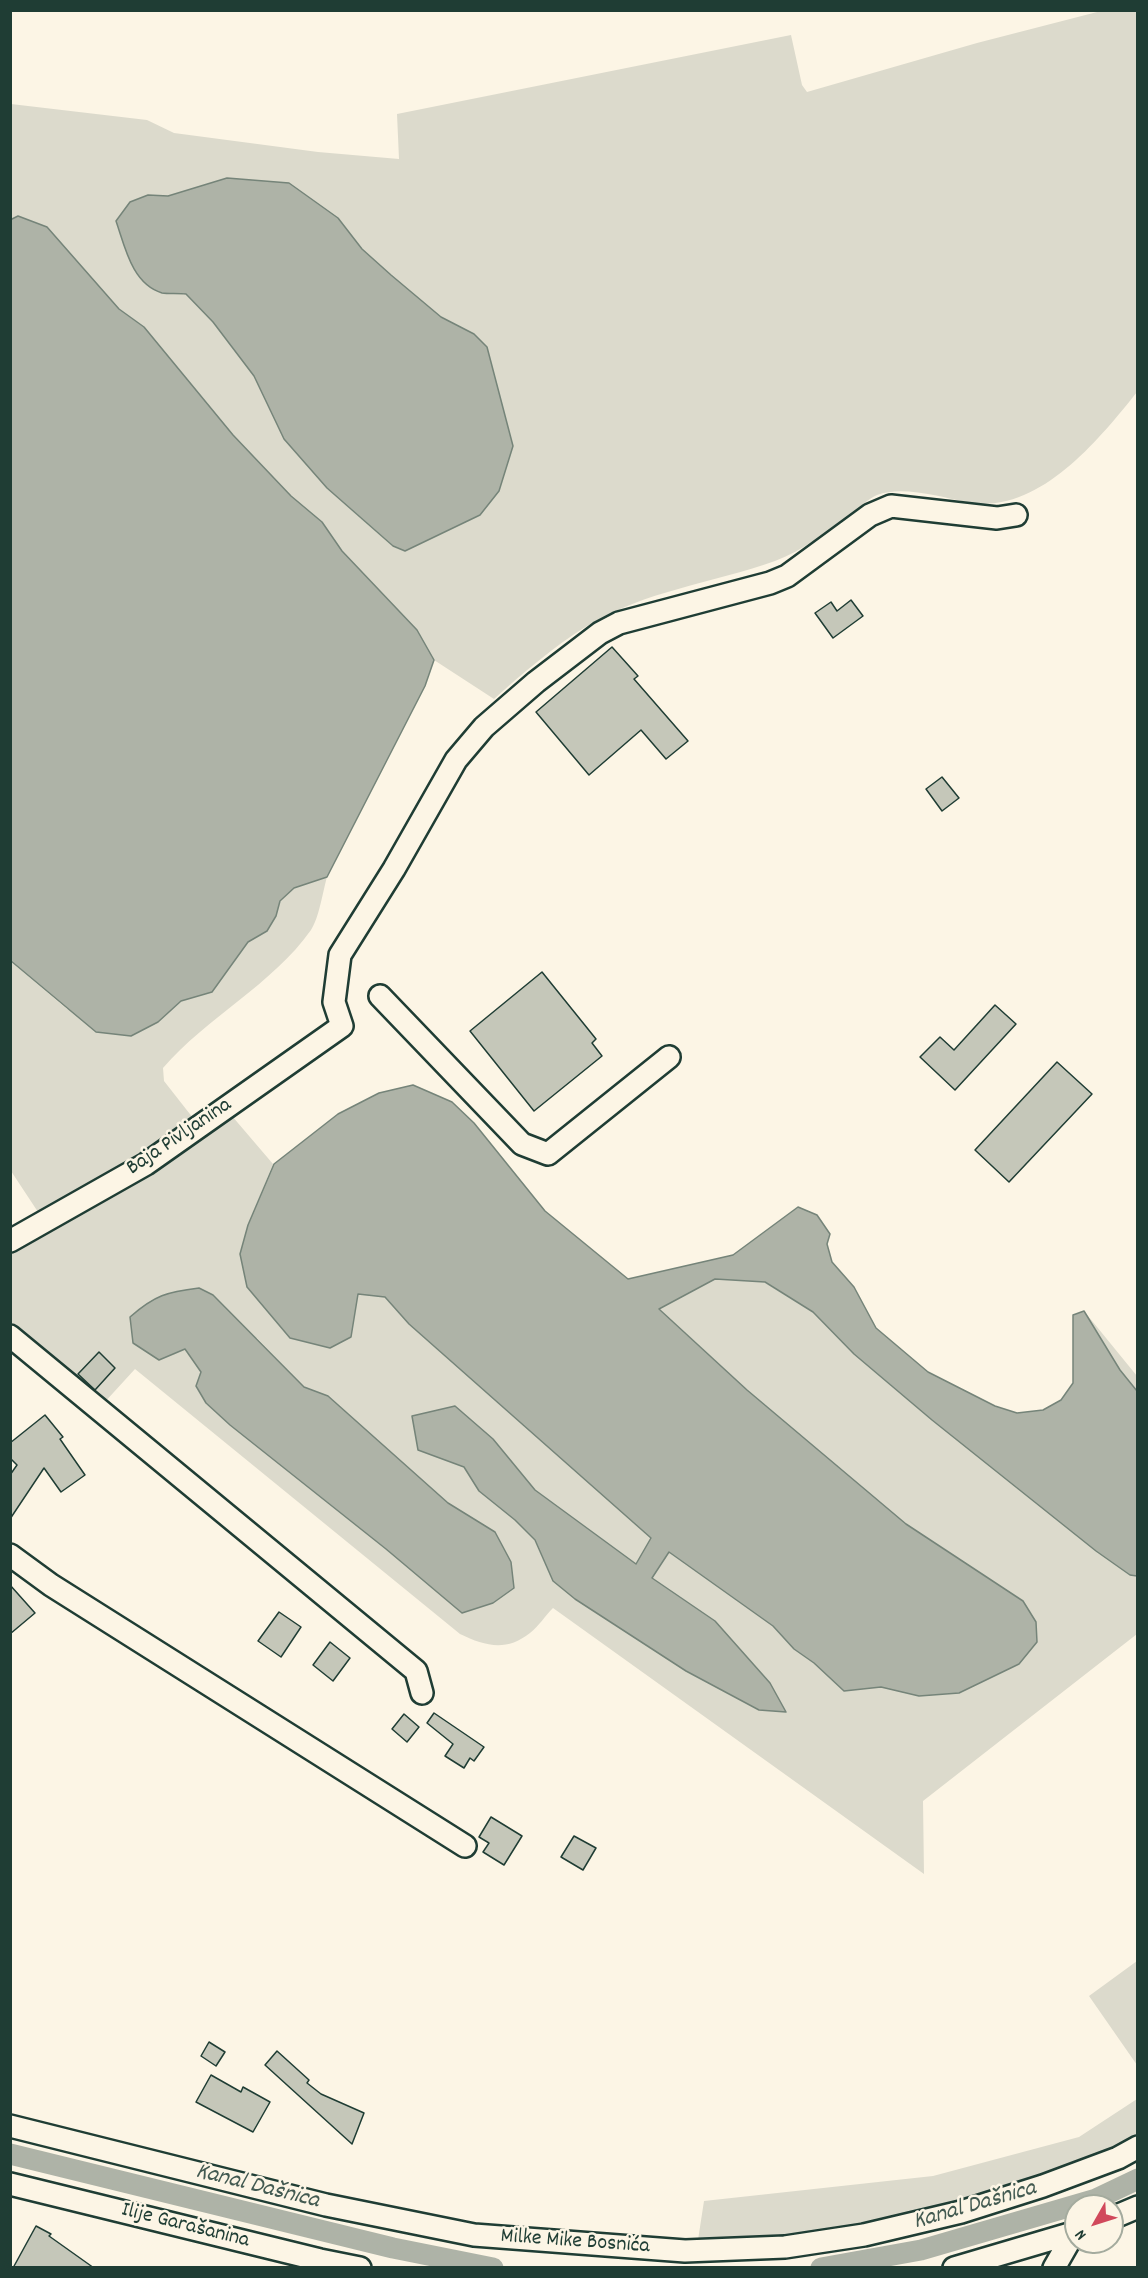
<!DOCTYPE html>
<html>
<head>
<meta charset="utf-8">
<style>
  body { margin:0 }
  #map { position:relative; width:1148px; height:2278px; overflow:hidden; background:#fcf5e5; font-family:Dekko,sans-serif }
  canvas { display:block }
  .frame { position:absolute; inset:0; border:12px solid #1f3d34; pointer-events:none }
  .north { position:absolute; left:1064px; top:2194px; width:60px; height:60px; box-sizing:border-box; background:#fcf5e5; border:2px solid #a4ab9e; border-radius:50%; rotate:231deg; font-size:16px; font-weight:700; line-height:24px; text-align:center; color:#1f3d34 }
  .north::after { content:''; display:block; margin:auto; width:21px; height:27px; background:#d1495b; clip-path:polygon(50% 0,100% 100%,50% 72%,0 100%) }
</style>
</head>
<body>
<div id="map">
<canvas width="1148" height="2278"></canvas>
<div class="frame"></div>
<div class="north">N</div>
</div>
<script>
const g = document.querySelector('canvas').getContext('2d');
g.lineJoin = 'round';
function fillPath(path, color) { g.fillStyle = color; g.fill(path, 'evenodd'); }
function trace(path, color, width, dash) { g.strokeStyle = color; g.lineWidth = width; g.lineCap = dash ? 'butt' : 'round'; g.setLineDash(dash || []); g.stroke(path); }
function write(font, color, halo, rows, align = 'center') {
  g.font = font + ' Dekko,sans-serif'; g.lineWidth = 5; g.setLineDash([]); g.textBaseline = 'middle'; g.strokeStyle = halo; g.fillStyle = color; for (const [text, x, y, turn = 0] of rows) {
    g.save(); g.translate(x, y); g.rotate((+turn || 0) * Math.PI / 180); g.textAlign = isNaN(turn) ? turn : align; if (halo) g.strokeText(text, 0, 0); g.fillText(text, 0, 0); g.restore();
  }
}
const green = new Path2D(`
  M 1101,11 L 1137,11 L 1137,392 C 1098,441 1037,516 967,502 C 941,497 902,485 877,495 C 869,498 859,508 852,513 C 827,531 804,550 775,561 C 713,583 644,591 587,626 C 553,647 523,673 494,699 L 434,660 L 417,630 L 342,551 L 322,522 L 291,496 L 233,435 L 144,327 L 119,309 L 95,285 L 18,216 L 11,220 L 11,104 L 147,120 L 174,133 L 318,152 L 399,159 L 397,114 L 791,35 L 802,85 L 807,92 L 977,43 ZM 148,195 L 168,196 L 338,218 L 362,249 L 391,275 L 441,317 L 474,334 L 404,551 L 392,546 L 327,488 L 284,439 L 254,376 L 213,322 L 186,294 C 178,293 169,294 162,293 C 132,284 126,247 116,221 Z
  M 327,877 C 323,891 319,918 311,930 C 272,985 207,1017 163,1068 L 164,1081 L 193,1118 L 133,1158 L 38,1212 L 11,1171 L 10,961 L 67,1009 L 158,1022 L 181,1001 L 212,992 L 248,942 L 267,931 L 276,916 L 280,902 L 294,888 Z
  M 232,1116 L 273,1164 L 248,1225 L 247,1287 L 290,1338 L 330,1348 L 351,1336 L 358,1294 L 385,1297 L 409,1324 L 652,1538 L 636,1565 L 535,1490 L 493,1439 L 418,1450 L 464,1467 L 479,1491 L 515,1520 L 535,1541 L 553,1581 L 759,1710 L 785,1712 L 770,1683 L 715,1622 L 652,1578 L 669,1552 L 773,1626 L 794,1649 L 814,1663 L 844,1691 L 881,1687 L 919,1696 L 959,1693 L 986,1680 L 1023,1601 L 906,1524 L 747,1390 L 659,1308 L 715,1279 L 764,1282 L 813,1312 L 854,1354 L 932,1420 L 1130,1575 L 1137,1576 L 1137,1634 L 923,1801 L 924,1874 L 553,1608 C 545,1616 539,1626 530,1633 C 506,1652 485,1646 460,1634 L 135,1369 L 103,1404 L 11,1327 L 11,1249 ZM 257,1338 L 304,1387 L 328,1396 L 448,1503 L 495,1532 L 462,1613 L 386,1549 L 230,1425 L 206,1403 L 196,1386 L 201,1372 L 185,1349 Z
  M 1084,1311 L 1137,1376 L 1137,1391 L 1120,1370 Z
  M 1137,1961 L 1137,2065 L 1089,1996 Z
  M 1137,2099 L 1137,2141 L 1039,2181 L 861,2229 L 784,2240 L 698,2240 L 704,2201 L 933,2176 L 1079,2137 Z`);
const water = new Path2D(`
  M 227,178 L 289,183 L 338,218 L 362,249 L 391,275 L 441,317 L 474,334 L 487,347 L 513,446 L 499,491 L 480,515 L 405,551 L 393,546 L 327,488 L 284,439 L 254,376 L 213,322 L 186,294 C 178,293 169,294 162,293 C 132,284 125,247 116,221 L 130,202 L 148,195 L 168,196 Z
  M 18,216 L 47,227 L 119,309 L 144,327 L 233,435 L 291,496 L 322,522 L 342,551 L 417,630 L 434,660 L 425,686 L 327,877 L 294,888 L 280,901 L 276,916 L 267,931 L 248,942 L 212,992 L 181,1001 L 158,1022 L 131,1036 L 96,1032 L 11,961 L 10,220 Z
  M 413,1085 L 452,1102 L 474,1123 L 545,1211 L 628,1279 L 733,1255 L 798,1207 L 817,1215 L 830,1234 L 827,1244 L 832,1262 L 854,1287 L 876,1328 L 928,1372 L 995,1406 L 1017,1413 L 1043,1410 L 1061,1400 L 1073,1383 L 1073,1315 L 1084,1311 L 1120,1370 L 1137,1391 L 1137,1576 L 1130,1575 L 1096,1551 L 932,1420 L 854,1354 L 813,1312 L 765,1282 L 715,1279 L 659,1309 L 747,1390 L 906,1524 L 1023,1601 L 1036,1622 L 1037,1642 L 1019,1664 L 959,1693 L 919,1696 L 881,1687 L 844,1691 L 814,1663 L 794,1649 L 773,1626 L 669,1552 L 652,1578 L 715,1621 L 770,1683 L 786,1712 L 759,1710 L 686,1671 L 575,1599 L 553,1581 L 535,1540 L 515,1520 L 479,1491 L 464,1467 L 418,1450 L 412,1416 L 455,1406 L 493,1439 L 535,1490 L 636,1564 L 651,1538 L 409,1324 L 385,1297 L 358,1294 L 351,1337 L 330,1348 L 290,1338 L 247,1287 L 240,1254 L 248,1225 L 274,1164 L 338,1114 L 379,1093 Z
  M 199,1288 L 213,1295 L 304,1387 L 328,1396 L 448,1503 L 495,1532 L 511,1562 L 514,1588 L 493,1603 L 462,1613 L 386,1549 L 230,1425 L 206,1403 L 196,1386 L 201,1372 L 185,1349 L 159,1360 L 133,1343 L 130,1317 C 155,1295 167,1292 199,1288 Z`);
const canal = new Path2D(`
  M 10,2154 L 393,2248 L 493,2268
  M 821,2268 L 921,2250 L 1096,2199 L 1138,2179`);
const building = new Path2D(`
  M 851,600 L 863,616 L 833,638 L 815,613 L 831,602 L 837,611 Z
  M 612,647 L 638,676 L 634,679 L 688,741 L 666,759 L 641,730 L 589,775 L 536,712 Z
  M 942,777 L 959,798 L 942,811 L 926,789 Z
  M 542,972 L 596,1039 L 592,1043 L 602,1056 L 534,1111 L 470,1031 Z
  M 995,1005 L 1016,1024 L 955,1090 L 920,1057 L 940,1037 L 954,1050 Z
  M 1057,1062 L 1092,1094 L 1009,1182 L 975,1150 Z
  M 99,1352 L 115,1368 L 95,1390 L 78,1374 Z
  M 45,1415 L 63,1437 L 60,1439 L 85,1475 L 61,1492 L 44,1468 L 10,1519 L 10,1475 L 17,1465 L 10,1458 L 10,1443 Z
  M 10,1585 L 35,1613 L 10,1634 Z
  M 279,1612 L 301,1627 L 281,1657 L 258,1641 Z
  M 330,1642 L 350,1658 L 333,1681 L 313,1665 Z
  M 434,1713 L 484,1747 L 474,1761 L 470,1758 L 464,1768 L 445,1756 L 453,1744 L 427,1723 Z
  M 404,1714 L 419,1727 L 407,1742 L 392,1729 Z
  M 491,1817 L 522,1836 L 504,1865 L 483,1852 L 489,1843 L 479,1837 Z
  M 574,1836 L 596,1848 L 583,1870 L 561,1857 Z
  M 209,2042 L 225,2052 L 216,2066 L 201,2056 Z
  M 277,2051 L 309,2080 L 307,2083 L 321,2094 L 364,2113 L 352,2144 L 265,2065 Z
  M 211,2075 L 241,2092 L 243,2087 L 270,2102 L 253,2132 L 196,2102 Z
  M 36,2226 L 51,2234 L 49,2236 L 94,2268 L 13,2268 Z`);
const minor = new Path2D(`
  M 380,996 L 522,1144 L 548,1154 L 669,1057
  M 10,1241 L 146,1164 L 342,1026 L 334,1002 L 340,955 L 394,869 L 456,760 L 484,727 L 536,682 L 600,633 L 619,623 L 770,583 L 787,576 L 870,515 L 891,506 L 997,518 L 1016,515
  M 10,1336 L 416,1671 L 422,1693
  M 10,1555 L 51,1585 L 465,1846
  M 10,2126 L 326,2205 L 474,2235 L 685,2251 L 785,2247 L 864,2235 L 961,2212 L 1043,2186 L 1118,2158 L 1138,2147
  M 10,2184 L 320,2260 L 360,2268
  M 1112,2218 L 1138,2207
  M 954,2268 L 1076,2232
  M 1054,2268 L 1074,2233`);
const streetNames = [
  ["Baja Pivljanina",180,1138,-34],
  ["Ilije Garašanina",185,2227,14],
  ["Milke Mike Bosnića",575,2243,4]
];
const waterNames = [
  ["Kanal Dašnica",257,2188,14],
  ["Kanal Dašnica",975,2207,-16]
];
fillPath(green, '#dcdacc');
fillPath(water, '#aeb3a7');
trace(water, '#758479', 1.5);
trace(canal, '#aeb3a7', 21);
fillPath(building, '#c5c7b9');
trace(building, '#1f3d34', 1.5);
trace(minor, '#1f3d34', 26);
trace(minor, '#fcf5e5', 21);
write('22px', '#1f3d34', '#fcf5e5', streetNames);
write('italic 24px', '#435a51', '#fcf5e5', waterNames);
</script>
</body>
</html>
